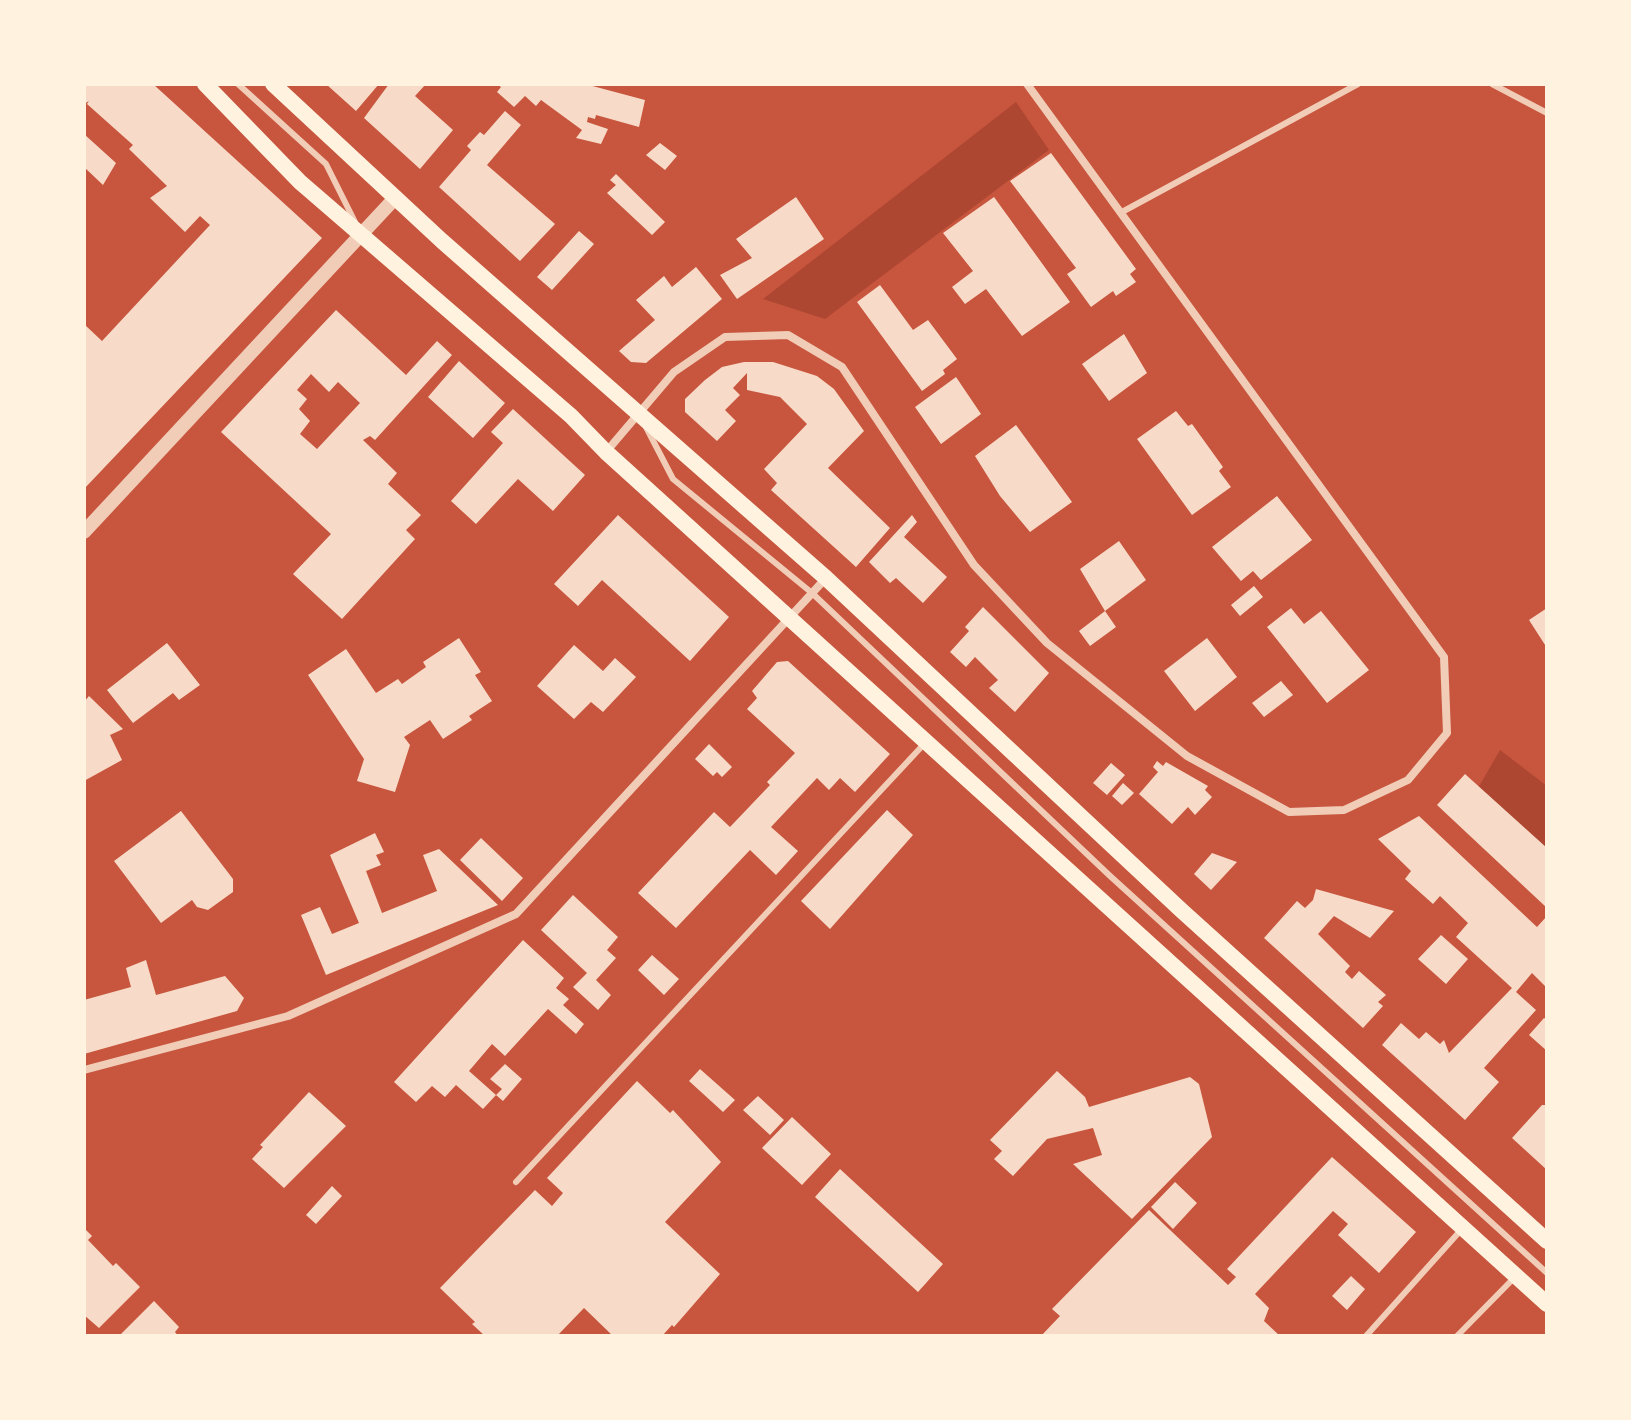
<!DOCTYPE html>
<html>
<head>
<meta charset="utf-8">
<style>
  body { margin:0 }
  #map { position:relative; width:1631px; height:1420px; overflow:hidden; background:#c8553d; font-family:Signika,sans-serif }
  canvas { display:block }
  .frame { position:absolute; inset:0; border:86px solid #fff3e0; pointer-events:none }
</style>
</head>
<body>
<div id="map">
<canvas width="1631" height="1420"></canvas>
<div class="frame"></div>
</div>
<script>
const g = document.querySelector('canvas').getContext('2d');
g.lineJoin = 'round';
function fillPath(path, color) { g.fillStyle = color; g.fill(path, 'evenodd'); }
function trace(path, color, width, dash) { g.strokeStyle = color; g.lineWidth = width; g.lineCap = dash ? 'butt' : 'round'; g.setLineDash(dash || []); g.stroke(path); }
const green = new Path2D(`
  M 1016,102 L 1049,150 L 825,319 L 763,299 Z
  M 1500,750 L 1547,786 L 1547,857 L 1478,788 Z`);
const building = new Path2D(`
  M 84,84 L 153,84 L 322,238 L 84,489 L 84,324 L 102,341 L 210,225 L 200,216 L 185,232 L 150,198 L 167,186 L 129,149 L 133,145 L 87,104 L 89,101 L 84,104 Z
  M 326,84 L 379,84 L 356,111 Z
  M 389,84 L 426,84 L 415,96 L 453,130 L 420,169 L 364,118 Z
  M 497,84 L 585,84 L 645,100 L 639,127 L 596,115 L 595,119 L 588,117 L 587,122 L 608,129 L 601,144 L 576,138 L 582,130 L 541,100 L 536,106 L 525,96 L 514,107 L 497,92 L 501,87 Z
  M 505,111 L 521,125 L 487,165 L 555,224 L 520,261 L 439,187 L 471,150 L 467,146 L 480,132 L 484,135 Z
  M 84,134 L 116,163 L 103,185 L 84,167 Z
  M 660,143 L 677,156 L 665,170 L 646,155 Z
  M 1051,153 L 1136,269 L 1130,274 L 1136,282 L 1116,296 L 1113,291 L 1091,307 L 1067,274 L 1076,268 L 1010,181 Z
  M 616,174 L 665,222 L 652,235 L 607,193 L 616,185 L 610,180 Z
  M 796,197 L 824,239 L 737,299 L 720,275 L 752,258 L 736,239 Z
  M 994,197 L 1070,302 L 1022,336 L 986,289 L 965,304 L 952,287 L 973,271 L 943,233 Z
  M 579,231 L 594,244 L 552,290 L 537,277 Z
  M 696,267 L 722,299 L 646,363 L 631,362 L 619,351 L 655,320 L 636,300 L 664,276 L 672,287 Z
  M 880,285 L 913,330 L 928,320 L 957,359 L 943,370 L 945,374 L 922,391 L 857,302 Z
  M 336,310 L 406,375 L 437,341 L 452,355 L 375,440 L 370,436 L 363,440 L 397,473 L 388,484 L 421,515 L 406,530 L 415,539 L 342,619 L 293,574 L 331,534 L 221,432 ZM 311,374 L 329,392 L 338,382 L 360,403 L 317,449 L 300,434 L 310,421 L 299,409 L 307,399 L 297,390 Z
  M 1124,334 L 1147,373 L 1109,401 L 1082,364 Z
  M 459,361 L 505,403 L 473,438 L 428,397 Z
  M 744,362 L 773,362 L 817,376 L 834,389 L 864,431 L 828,468 L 890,528 L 856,567 L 771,490 L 777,483 L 764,469 L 807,424 L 780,397 L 747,390 L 747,373 L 733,388 L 740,395 L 725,410 L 736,421 L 717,441 L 685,412 L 685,399 L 705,380 L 722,367 Z
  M 956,377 L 981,414 L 941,444 L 915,407 Z
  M 513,409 L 585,475 L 553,511 L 518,479 L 476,524 L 451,501 L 503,443 L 491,432 Z
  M 1176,411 L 1188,426 L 1192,424 L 1223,467 L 1219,471 L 1231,487 L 1192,515 L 1137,439 Z
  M 1016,425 L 1072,502 L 1030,532 L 1000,496 L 975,456 Z
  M 1277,496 L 1312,540 L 1261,580 L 1253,571 L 1241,581 L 1212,547 Z
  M 618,515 L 729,617 L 690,661 L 602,580 L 578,606 L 554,584 Z
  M 912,515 L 917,522 L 904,537 L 947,577 L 923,603 L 896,578 L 890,583 L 869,562 Z
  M 1119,541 L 1146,580 L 1105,611 L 1080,569 Z
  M 1254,586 L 1263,597 L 1240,616 L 1231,605 Z
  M 983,607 L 1049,673 L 1015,712 L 989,688 L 998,680 L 975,657 L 966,667 L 950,652 L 969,631 L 965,627 Z
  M 1291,608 L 1304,624 L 1321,611 L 1369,670 L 1327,703 L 1267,627 Z
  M 1547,608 L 1547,648 L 1529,620 Z
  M 1105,611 L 1116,627 L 1090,646 L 1079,631 Z
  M 459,638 L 481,672 L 475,675 L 492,701 L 469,716 L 472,720 L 443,739 L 430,720 L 404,737 L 410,745 L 395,792 L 357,781 L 364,759 L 308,675 L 346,649 L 376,693 L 398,679 L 402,684 L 426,667 L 423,662 Z
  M 1207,638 L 1237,677 L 1195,711 L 1164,671 Z
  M 167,643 L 200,685 L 179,700 L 173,693 L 133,723 L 107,690 Z
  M 574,645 L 603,671 L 615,658 L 636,677 L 603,712 L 591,702 L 574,719 L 537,686 Z
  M 788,661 L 890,754 L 855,792 L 840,778 L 829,790 L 817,778 L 771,827 L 798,851 L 776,875 L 750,850 L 676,928 L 638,893 L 714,812 L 730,827 L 770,785 L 767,782 L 795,753 L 747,709 L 757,698 L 752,691 L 777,662 Z
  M 1281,681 L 1293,695 L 1264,717 L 1252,703 Z
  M 89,696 L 123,729 L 110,735 L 122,760 L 84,781 L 84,702 Z
  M 709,744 L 732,767 L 722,777 L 717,772 L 713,776 L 695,759 Z
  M 1157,761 L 1163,766 L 1166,762 L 1208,786 L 1205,790 L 1212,797 L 1195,815 L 1188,807 L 1172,824 L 1139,794 L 1158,772 L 1153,767 Z
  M 1111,763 L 1125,775 L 1107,795 L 1093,783 Z
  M 1465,774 L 1547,848 L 1547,908 L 1437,805 Z
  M 1123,783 L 1134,793 L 1122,805 L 1112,796 Z
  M 887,810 L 913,835 L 830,929 L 801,901 Z
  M 181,811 L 233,879 L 233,892 L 208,910 L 197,907 L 192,900 L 161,923 L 114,861 Z
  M 1419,816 L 1537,927 L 1547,916 L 1547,988 L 1532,973 L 1516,992 L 1536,1010 L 1484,1068 L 1499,1082 L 1465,1120 L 1382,1045 L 1401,1023 L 1419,1039 L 1426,1032 L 1440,1044 L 1444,1040 L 1449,1053 L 1512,988 L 1456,937 L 1468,923 L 1440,896 L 1433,904 L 1405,879 L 1411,871 L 1378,839 Z
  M 375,833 L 384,852 L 376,855 L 381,865 L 366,871 L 382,913 L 437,891 L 423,855 L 439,849 L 498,905 L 326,975 L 301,915 L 320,907 L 332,934 L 359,923 L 330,855 Z
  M 481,838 L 523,878 L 502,901 L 460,860 Z
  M 1212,853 L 1237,862 L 1211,890 L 1194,874 Z
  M 1316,889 L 1394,911 L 1370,938 L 1334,916 L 1318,934 L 1350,966 L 1345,972 L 1352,979 L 1359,971 L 1386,995 L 1378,1002 L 1383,1006 L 1363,1028 L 1264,938 L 1297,901 L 1305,908 L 1313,900 Z
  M 573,895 L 618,937 L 607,950 L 616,958 L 596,980 L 611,995 L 598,1010 L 573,987 L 587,973 L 541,930 Z
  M 1441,935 L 1468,959 L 1446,984 L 1418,959 Z
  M 523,940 L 564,978 L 556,988 L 569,999 L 563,1005 L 584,1024 L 576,1034 L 548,1009 L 505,1056 L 492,1044 L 469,1071 L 496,1095 L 483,1109 L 456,1085 L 445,1097 L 432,1086 L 416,1102 L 394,1082 Z
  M 652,955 L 679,979 L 664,995 L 638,970 Z
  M 146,960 L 156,995 L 225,976 L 244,998 L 237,1011 L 84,1054 L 84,1000 L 131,987 L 126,968 Z
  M 1544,1018 L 1547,1020 L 1547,1051 L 1529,1035 Z
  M 505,1064 L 522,1079 L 503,1101 L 496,1095 L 502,1089 L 490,1079 Z
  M 700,1069 L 735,1100 L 723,1112 L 689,1081 Z
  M 1057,1071 L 1085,1097 L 1089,1107 L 1190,1077 L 1199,1084 L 1212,1137 L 1132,1219 L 1073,1164 L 1102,1155 L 1093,1128 L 1047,1139 L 1013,1176 L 994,1159 L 1002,1151 L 990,1140 Z
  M 637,1081 L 670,1113 L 673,1110 L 721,1162 L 665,1222 L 720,1274 L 674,1327 L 672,1325 L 662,1336 L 613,1336 L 584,1308 L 557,1336 L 485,1336 L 472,1324 L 475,1322 L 440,1288 L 535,1190 L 552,1206 L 563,1193 L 547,1178 Z
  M 309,1092 L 346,1126 L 284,1188 L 252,1159 L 263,1147 L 260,1145 Z
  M 758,1096 L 784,1120 L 770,1135 L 743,1110 Z
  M 1542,1105 L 1547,1105 L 1547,1170 L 1512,1138 Z
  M 792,1117 L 831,1154 L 802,1185 L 762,1148 Z
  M 1332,1157 L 1416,1232 L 1379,1273 L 1338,1235 L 1348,1224 L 1333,1211 L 1255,1294 L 1269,1308 L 1264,1321 L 1280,1336 L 1041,1336 L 1060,1316 L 1052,1309 L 1149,1210 L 1228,1285 L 1236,1277 L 1227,1269 Z
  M 840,1169 L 943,1264 L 918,1292 L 815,1197 Z
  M 1175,1182 L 1197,1203 L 1173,1229 L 1151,1207 Z
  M 332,1186 L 342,1196 L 316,1224 L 306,1215 Z
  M 84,1228 L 92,1236 L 88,1240 L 113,1266 L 116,1263 L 140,1287 L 99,1328 L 84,1315 Z
  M 1351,1276 L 1365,1289 L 1347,1310 L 1332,1296 Z
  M 154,1301 L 179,1327 L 175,1332 L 178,1336 L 119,1336 Z`);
const service = new Path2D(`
  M 238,84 L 326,164 L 355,222
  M 1492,84 L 1547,113
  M 1122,212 L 1358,84
  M 646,427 L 673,479 L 812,593 L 1109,875 L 1547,1273
  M 516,1182 L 925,743
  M 1366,1336 L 1461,1230
  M 1457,1336 L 1514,1278`);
const minor = new Path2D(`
  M 606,452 L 674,372 L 725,337 L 788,335 L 842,367 L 974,565 L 1047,643 L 1187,756 L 1289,812 L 1344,810 L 1408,780 L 1447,733 L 1444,657 L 1027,84
  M 84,1070 L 288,1016 L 516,914 L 826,578`);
const tertiary = new Path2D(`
  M 84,532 L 396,197`);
const secondary = new Path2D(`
  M 205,84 L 300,182 L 571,416 L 606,452 L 1547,1304
  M 273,84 L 442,241 L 826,578 L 1181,910 L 1547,1241`);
fillPath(green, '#ae4732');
fillPath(building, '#f7dbc8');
trace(service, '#f1ccb7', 6);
trace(minor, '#f1ccb7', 8);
trace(tertiary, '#f1ccb7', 14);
trace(secondary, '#fff3e0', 16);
</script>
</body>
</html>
